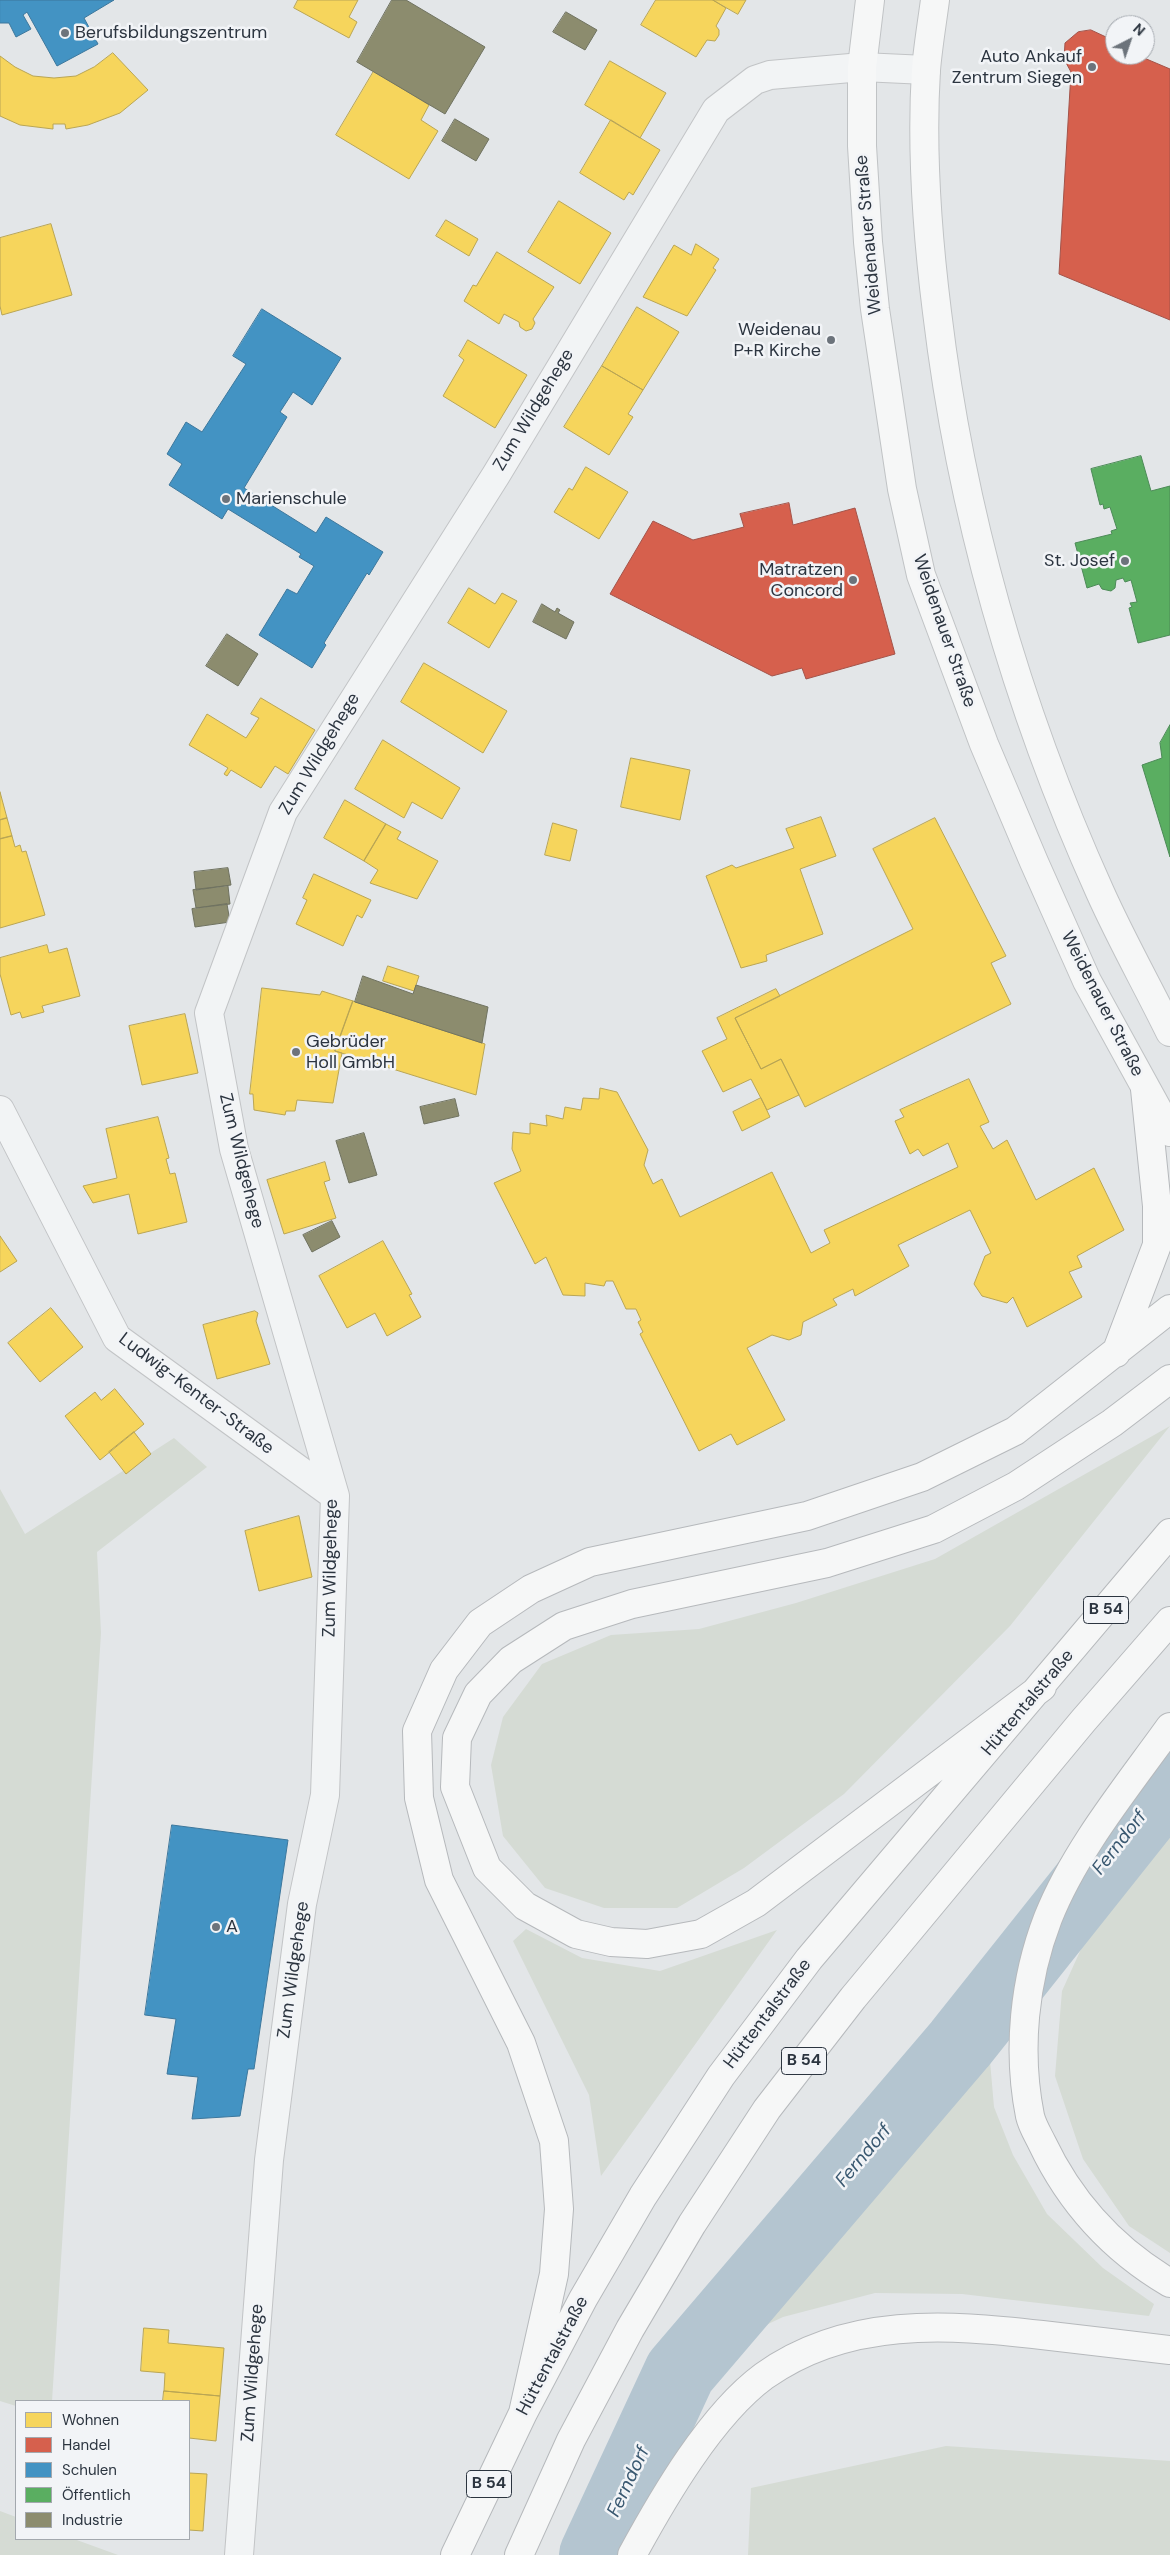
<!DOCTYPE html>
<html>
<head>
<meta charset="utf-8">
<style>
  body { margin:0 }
  #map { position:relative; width:1170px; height:2555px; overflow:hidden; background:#e3e6e8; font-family:"DM Sans",sans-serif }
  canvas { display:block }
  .legend { position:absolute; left:15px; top:2400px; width:175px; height:140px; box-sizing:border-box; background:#f2f4f7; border:1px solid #a3a8ae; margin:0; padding:6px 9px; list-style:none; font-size:15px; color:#2c3540 }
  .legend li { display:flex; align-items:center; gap:10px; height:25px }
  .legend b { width:25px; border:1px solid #a3a8ae }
  .north { position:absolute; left:1105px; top:15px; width:50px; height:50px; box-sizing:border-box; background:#f2f4f7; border:1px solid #a3a8ae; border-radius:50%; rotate:41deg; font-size:14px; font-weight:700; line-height:20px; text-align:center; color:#2c3540 }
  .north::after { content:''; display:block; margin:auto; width:18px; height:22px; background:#6c737b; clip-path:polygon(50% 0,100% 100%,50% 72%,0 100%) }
</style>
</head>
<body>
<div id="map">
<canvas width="1170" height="2555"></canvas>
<ul class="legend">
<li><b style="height:14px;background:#f6d55c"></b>Wohnen</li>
<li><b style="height:14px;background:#d6604d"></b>Handel</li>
<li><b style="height:14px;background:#4393c3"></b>Schulen</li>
<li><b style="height:14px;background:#5aae61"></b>Öffentlich</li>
<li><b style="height:14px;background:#8c8c6e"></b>Industrie</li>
</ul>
<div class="north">N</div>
</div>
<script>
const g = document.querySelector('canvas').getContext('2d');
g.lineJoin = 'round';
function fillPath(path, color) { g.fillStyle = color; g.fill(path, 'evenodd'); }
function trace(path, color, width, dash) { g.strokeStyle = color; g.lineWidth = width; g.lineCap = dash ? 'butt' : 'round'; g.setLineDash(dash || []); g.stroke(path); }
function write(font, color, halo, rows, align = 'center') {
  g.font = font + ' "DM Sans",sans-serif'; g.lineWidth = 5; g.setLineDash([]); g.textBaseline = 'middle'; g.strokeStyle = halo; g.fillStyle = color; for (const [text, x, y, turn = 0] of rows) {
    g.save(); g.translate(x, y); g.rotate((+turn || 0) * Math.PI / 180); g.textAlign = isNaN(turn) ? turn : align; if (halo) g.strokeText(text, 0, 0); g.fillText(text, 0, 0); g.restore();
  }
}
const green = new Path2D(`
  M 1170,1426 L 1010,1626 L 844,1794 L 744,1868 L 677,1908 L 604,1908 L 545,1888 L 503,1836 L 491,1765 L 503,1717 L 542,1664 L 611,1635 L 699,1629 L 796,1603 L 935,1559 Z
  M 174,1438 L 207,1467 L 97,1552 L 101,1633 L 52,2401 L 16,2401 L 16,2406 L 0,2401 L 0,1489 L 25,1534 Z
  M 1170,1792 L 1170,2253 L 1129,2226 L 1083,2159 L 1055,2076 L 1062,1991 L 1125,1852 Z
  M 526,1929 L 582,1958 L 660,1971 L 777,1930 L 601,2176 L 589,2095 L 513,1941 Z
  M 988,2038 L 994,2107 L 1013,2155 L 1047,2214 L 1103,2268 L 1154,2304 L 1149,2316 L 962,2294 L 875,2293 L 783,2317 L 717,2348 Z
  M 946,2446 L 1170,2461 L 1170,2555 L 748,2555 L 751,2488 Z
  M 0,2511 L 16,2517 L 16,2539 L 74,2539 L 118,2555 L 0,2555 Z`);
const homes = new Path2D(`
  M 298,0 L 358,0 L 349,17 L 357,22 L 349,38 L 294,8 Z
  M 656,0 L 713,0 L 726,8 L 716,26 L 719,30 L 719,35 L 715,41 L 707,40 L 696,57 L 641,25 Z
  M 713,0 L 746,0 L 738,14 Z
  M 113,53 L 148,90 L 120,113 L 88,125 L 66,129 L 65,124 L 53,124 L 53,129 L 20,125 L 0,116 L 0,56 L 15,67 L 33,76 L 54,78 L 76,76 L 94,67 Z
  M 610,61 L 666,93 L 640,138 L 585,105 Z
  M 374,71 L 429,105 L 421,120 L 438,131 L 409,179 L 336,135 Z
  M 611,120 L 660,150 L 633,195 L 629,192 L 624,200 L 580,173 Z
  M 559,201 L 611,233 L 580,284 L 528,252 Z
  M 446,220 L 478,239 L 469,256 L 436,236 Z
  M 51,224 L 72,295 L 2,315 L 0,306 L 0,238 Z
  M 696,244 L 719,259 L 713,268 L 716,270 L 687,316 L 643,297 L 674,245 L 691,255 Z
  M 497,252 L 554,287 L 533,319 L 535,323 L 532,329 L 526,331 L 520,327 L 519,322 L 504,314 L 499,324 L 464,301 L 473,285 L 476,286 Z
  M 637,307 L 679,332 L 643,390 L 602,366 Z
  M 468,340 L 527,375 L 495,428 L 443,396 L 464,360 L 459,356 Z
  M 602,366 L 643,390 L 628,414 L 633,417 L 609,455 L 564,427 Z
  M 586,467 L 628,492 L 599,539 L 554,512 L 569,488 L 572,490 Z
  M 469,588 L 495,604 L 502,593 L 517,601 L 489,648 L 448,623 Z
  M 424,663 L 507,711 L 483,753 L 401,702 Z
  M 261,698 L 315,730 L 288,774 L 275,766 L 261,788 L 231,770 L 227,776 L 224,774 L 228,768 L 189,745 L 207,714 L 246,738 L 259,718 L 251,714 Z
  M 383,740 L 460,788 L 442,819 L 412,802 L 404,818 L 355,789 Z
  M 631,758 L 690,770 L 680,820 L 621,807 Z
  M 0,792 L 7,818 L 0,820 Z
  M 345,800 L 386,824 L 364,861 L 324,838 Z
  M 821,817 L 836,856 L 800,869 L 823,934 L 766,955 L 767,961 L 741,968 L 706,876 L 732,865 L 736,868 L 794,848 L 786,829 Z
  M 7,818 L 12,836 L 0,839 L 0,820 Z
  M 935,818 L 1006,956 L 991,963 L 1011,1004 L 805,1107 L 781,1059 L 761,1069 L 735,1018 L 913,929 L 873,849 Z
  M 553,823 L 577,830 L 570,861 L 545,855 Z
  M 386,824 L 401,832 L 397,839 L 438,861 L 417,899 L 370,883 L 378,870 L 364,861 Z
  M 12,836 L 15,847 L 20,845 L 22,852 L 26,851 L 45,915 L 0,928 L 0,839 Z
  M 314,874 L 371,900 L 362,918 L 357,915 L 343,946 L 296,924 L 307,900 L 303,898 Z
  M 47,945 L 49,953 L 67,948 L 80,996 L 42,1006 L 44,1012 L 22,1018 L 20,1012 L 11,1015 L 0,974 L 0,958 Z
  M 388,966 L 419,976 L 414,991 L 383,981 Z
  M 262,988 L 320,995 L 322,991 L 353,1001 L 335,1051 L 342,1053 L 333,1103 L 297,1100 L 295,1111 L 286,1111 L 285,1115 L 254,1110 L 253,1094 L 250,1094 Z
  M 776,989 L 780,996 L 735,1018 L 761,1069 L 781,1059 L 799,1095 L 767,1110 L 751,1079 L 723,1092 L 702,1051 L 727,1039 L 717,1018 Z
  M 353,1001 L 485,1044 L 476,1095 L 335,1051 Z
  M 185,1014 L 198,1073 L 142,1085 L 129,1026 Z
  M 969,1079 L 989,1122 L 980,1126 L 993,1149 L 1007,1140 L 1036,1200 L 1094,1168 L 1124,1230 L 1077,1256 L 1082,1267 L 1069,1272 L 1082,1297 L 1027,1327 L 1013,1297 L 1007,1303 L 982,1296 L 974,1284 L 985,1256 L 991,1253 L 970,1210 L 898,1245 L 909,1266 L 855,1296 L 853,1289 L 833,1299 L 837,1305 L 803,1322 L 801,1335 L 789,1340 L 772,1335 L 747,1348 L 785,1420 L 737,1445 L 731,1434 L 699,1451 L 640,1334 L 643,1332 L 638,1322 L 641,1320 L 636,1309 L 626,1309 L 613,1281 L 606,1281 L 604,1286 L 585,1283 L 585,1296 L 563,1295 L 546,1257 L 535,1264 L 494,1183 L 521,1171 L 512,1149 L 513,1132 L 530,1134 L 530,1123 L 547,1126 L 546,1115 L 563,1119 L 565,1107 L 581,1110 L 583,1098 L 599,1099 L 600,1088 L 617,1092 L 648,1150 L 644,1165 L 653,1184 L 662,1179 L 680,1217 L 772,1172 L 811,1253 L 830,1243 L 824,1230 L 958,1167 L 948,1143 L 923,1156 L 918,1149 L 910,1154 L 895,1121 L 904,1117 L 900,1110 Z
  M 761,1098 L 770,1117 L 742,1131 L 733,1112 Z
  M 158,1117 L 169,1158 L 166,1159 L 170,1174 L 175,1173 L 187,1222 L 138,1234 L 129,1194 L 93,1203 L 83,1186 L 117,1178 L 106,1129 Z
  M 325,1162 L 330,1180 L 324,1182 L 336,1218 L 284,1234 L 267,1180 Z
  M 0,1236 L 17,1261 L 0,1272 Z
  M 383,1241 L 412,1294 L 409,1295 L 421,1317 L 387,1336 L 375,1313 L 347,1328 L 319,1276 Z
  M 51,1308 L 83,1347 L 40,1382 L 8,1343 Z
  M 255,1311 L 258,1313 L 256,1321 L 270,1364 L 217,1379 L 203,1325 Z
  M 115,1389 L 144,1424 L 100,1460 L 65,1416 L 95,1392 L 101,1400 Z
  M 134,1432 L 151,1454 L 126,1474 L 109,1452 Z
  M 299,1516 L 312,1577 L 259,1591 L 245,1531 Z
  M 144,2328 L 169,2330 L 168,2343 L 224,2348 L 220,2396 L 164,2391 L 165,2373 L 141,2371 Z
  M 164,2391 L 220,2396 L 216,2441 L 189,2438 L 189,2401 L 163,2401 Z
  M 189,2473 L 207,2474 L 203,2531 L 189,2530 Z`);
const shops = new Path2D(`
  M 1091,30 L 1106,37 L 1110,43 L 1115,45 L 1115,55 L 1137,55 L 1170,69 L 1170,320 L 1059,274 L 1071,72 L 1064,59 L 1065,43 L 1078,32 Z
  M 789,503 L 793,525 L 855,508 L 895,654 L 806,679 L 802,668 L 772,676 L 610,594 L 653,521 L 693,540 L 744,527 L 740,514 Z`);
const schools = new Path2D(`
  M 0,0 L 114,0 L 84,18 L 98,44 L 57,66 L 27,12 L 23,15 L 31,29 L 16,37 L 9,23 L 0,23 Z
  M 262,309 L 341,358 L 312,405 L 293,392 L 280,412 L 287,417 L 244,488 L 316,533 L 326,517 L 383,552 L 369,575 L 367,573 L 324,643 L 326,645 L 312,668 L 259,635 L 287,589 L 297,594 L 314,566 L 299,557 L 301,554 L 228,509 L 222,519 L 169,485 L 182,464 L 167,454 L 186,422 L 202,432 L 246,364 L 233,356 Z
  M 172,1825 L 288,1840 L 254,2069 L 248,2069 L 240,2116 L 192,2119 L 198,2077 L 167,2074 L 176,2019 L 145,2015 Z`);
const public = new Path2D(`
  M 1141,456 L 1151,491 L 1170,486 L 1170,635 L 1138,643 L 1129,608 L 1132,607 L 1130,603 L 1137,602 L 1131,580 L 1125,582 L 1123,578 L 1116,580 L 1115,588 L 1111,591 L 1102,589 L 1099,584 L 1087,588 L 1075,543 L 1112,534 L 1111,531 L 1117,529 L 1110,507 L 1104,509 L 1103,504 L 1100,505 L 1091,469 Z
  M 1170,725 L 1170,857 L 1142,765 L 1162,758 L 1160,743 Z`);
const industry = new Path2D(`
  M 392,0 L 406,0 L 485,47 L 445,114 L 357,62 Z
  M 566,12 L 597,30 L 585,50 L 553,32 Z
  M 455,119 L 489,139 L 476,161 L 442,141 Z
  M 542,604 L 555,612 L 557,608 L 560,610 L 558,613 L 574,622 L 566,639 L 533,622 Z
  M 227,634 L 258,654 L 238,686 L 206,666 Z
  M 228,868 L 231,885 L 196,890 L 194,872 Z
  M 228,886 L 230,904 L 196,908 L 193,890 Z
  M 227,904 L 230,922 L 195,927 L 192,909 Z
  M 363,976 L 413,994 L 416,985 L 488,1007 L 482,1043 L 355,1002 Z
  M 455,1099 L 459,1116 L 424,1124 L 420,1107 Z
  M 364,1133 L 377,1175 L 349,1183 L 336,1141 Z
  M 332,1221 L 340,1237 L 312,1252 L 303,1235 Z`);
const river = new Path2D(`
  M 595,2555 L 680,2372 L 960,2044 L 1170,1780`);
const minor = new Path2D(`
  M 0,1110 L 117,1338 L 335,1496
  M 239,2555 L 269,2160 L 302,1904 L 325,1795 L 335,1496 L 234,1149 L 209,1013 L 283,812 L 496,475 L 716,110 L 755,80 L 770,75 L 862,67 L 926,70`);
const major = new Path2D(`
  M 870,0 L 862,67 L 862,146 L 868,242 L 875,309 L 902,489 L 921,575 L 984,744 L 1034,862 L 1087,981 L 1170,1132
  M 935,0 C 932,23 928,46 926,70 C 921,150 927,232 937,312 C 961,512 1017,708 1100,892 C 1121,939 1147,985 1170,1032`);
const highway = new Path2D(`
  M 1116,1353 L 1157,1245 L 1157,1206 L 1145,1089
  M 1042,1687 L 756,1903 L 701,1934 L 647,1944 L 611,1942 L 576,1934 L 525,1906 L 487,1868 L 455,1787 L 457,1738 L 478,1694 L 511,1660 L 564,1626 L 632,1604 L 827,1563 L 934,1529 L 1016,1486 L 1112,1423 L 1170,1379
  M 1170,1727 C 1127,1787 1075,1850 1048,1918 C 1024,1980 1017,2051 1030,2116 C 1032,2125 1038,2135 1042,2143 C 1070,2202 1114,2250 1170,2283
  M 523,2413 L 554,2274 L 559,2209 L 554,2141 L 521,2043 L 439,1880 L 419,1798 L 417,1731 L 444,1670 L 480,1623 L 531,1589 L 590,1562 L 807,1516 L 922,1477 L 1015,1431 L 1170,1309
  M 455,2555 L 523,2413 L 583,2299 L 643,2196 L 721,2076 L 809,1959 L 1170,1533
  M 519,2555 L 571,2440 L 630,2329 L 692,2224 L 767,2109 L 853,1998 L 1083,1721 L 1170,1621
  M 632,2555 C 663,2498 711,2415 764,2376 C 847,2317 946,2324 1042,2335 C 1085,2340 1127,2345 1170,2350`);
const markers = [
  [65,33,5,"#6c737b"],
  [1092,67,5,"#6c737b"],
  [831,340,5,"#6c737b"],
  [226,499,5,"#6c737b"],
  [1125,561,5,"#6c737b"],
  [853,580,5,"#6c737b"],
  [296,1052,5,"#6c737b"],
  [216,1927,5,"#6c737b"]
];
const shields = [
  [1106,1610,45],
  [804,2061,45],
  [489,2484,45]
];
const shieldNames = [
  ["B 54",1106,1610],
  ["B 54",804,2061],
  ["B 54",489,2484]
];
const poiNames = [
  ["Berufsbildungszentrum",75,33],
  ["Auto Ankauf",1082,57,"right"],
  ["Zentrum Siegen",1082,78,"right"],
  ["Weidenau",821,330,"right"],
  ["P+R Kirche",821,351,"right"],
  ["Marienschule",236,499],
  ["St. Josef",1115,561,"right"],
  ["Matratzen",843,570,"right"],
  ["Concord",843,591,"right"],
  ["Gebrüder",306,1042],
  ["Holl GmbH",306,1063],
  ["A",226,1927]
];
const streetNames = [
  ["Weidenauer Straße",869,235,-95],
  ["Zum Wildgehege",534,410,-59],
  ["Weidenauer Straße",944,631,71],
  ["Zum Wildgehege",320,754,-59],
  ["Weidenauer Straße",1102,1004,63],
  ["Zum Wildgehege",241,1161,76],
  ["Ludwig-Kenter-Straße",196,1394,37],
  ["Zum Wildgehege",331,1568,-89],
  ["Hüttentalstraße",1028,1703,-50],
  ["Zum Wildgehege",294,1970,-82],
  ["Hüttentalstraße",768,2014,-53],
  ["Hüttentalstraße",553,2356,-62],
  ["Zum Wildgehege",253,2373,-86]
];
const waterNames = [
  ["Ferndorf",1120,1843,-52],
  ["Ferndorf",864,2156,-50],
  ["Ferndorf",629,2482,-65]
];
fillPath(green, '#d5dbd4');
fillPath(homes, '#f6d55c');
trace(homes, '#b9a554', 1);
fillPath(shops, '#d6604d');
trace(shops, '#a35349', 1);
fillPath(schools, '#4393c3');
trace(schools, '#3c779c', 1);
fillPath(public, '#5aae61');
trace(public, '#4c8a57', 1);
fillPath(industry, '#8c8c6e');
trace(industry, '#6f7260', 1);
trace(river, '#b4c5d0', 72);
trace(minor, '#c2c4c6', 30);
trace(major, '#c0c3c5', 30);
trace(highway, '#b6b9bc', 30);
trace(minor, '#f2f4f5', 28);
trace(major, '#f6f7f7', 28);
trace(highway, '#f6f7f7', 28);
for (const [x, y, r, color] of markers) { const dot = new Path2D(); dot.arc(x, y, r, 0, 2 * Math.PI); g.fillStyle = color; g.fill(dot); trace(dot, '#f2f4f7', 2); }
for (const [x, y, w] of shields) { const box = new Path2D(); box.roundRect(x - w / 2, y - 13.5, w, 27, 4); g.fillStyle = '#f2f4f7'; g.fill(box); trace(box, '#2c3540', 1); }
write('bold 16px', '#2c3540', null, shieldNames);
write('18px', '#2c3540', '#f2f4f7', poiNames, 'left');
write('18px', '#2c3540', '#f2f4f7', streetNames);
write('italic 19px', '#395870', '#f2f4f7', waterNames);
</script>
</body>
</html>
